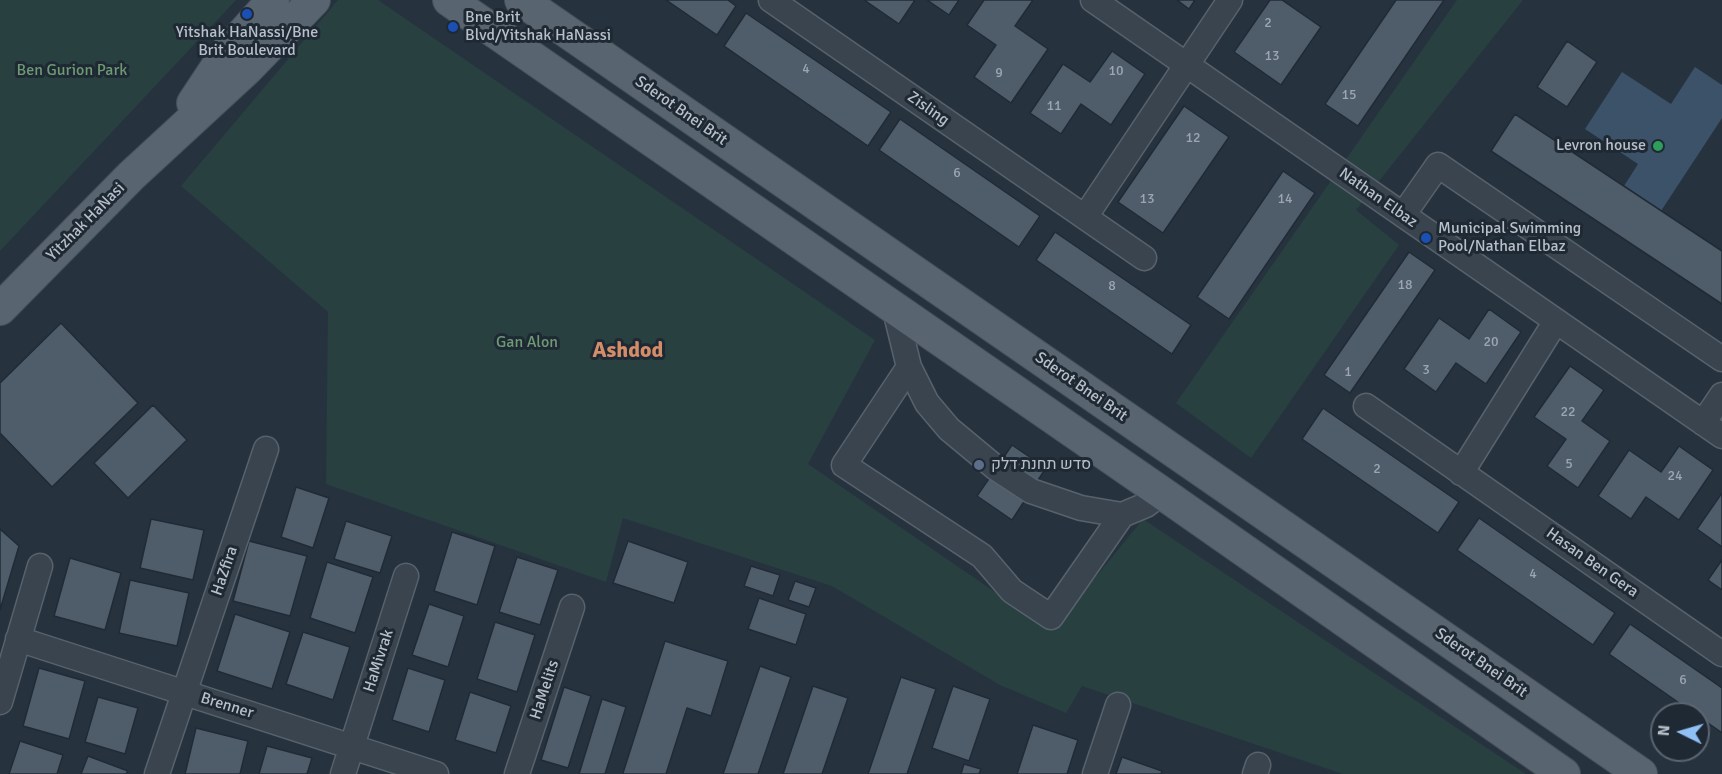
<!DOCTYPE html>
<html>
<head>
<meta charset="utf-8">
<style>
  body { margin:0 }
  #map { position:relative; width:1722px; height:774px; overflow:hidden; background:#26333f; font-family:Signika,sans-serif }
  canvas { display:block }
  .north { position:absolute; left:1650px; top:702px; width:60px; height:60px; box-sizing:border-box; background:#1f2934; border:2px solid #5b6570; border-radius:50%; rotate:275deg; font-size:16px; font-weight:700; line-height:24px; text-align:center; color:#b6bfca }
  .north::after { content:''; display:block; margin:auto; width:21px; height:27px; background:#8fc0f6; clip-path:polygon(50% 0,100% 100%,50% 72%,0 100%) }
</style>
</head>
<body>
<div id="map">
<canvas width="1722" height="774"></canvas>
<div class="north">N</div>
</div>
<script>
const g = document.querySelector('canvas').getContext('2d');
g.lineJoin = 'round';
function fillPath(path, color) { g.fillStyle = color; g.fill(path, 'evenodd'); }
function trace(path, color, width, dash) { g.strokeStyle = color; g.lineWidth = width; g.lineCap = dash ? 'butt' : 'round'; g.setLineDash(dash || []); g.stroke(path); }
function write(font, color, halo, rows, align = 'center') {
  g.font = font + ' Signika,Heebo,sans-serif'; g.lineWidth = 6; g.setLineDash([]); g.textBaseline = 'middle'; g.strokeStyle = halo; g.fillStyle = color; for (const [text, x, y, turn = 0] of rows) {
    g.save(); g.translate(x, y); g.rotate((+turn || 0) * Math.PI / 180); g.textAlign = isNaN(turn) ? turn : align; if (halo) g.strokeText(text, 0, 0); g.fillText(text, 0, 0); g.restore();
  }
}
const green = new Path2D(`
  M 0,0 L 236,0 L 0,251 Z
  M 338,0 L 378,0 L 875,340 L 808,464 L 1052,631 L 1143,519 L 1526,774 L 1343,774 L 1082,686 L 1066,713 L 1000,685 L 832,586 L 623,518 L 606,582 L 326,484 L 328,312 L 181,186 Z
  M 1457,0 L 1523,0 L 1356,210 L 1399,245 L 1251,458 L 1176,403 Z`);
const water = new Path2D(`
  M 1695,67 L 1722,85 L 1722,118 L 1661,211 L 1624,186 L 1638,164 L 1585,129 L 1622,72 L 1671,104 Z`);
const building = new Path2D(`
  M 666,0 L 728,0 L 736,6 L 717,35 Z
  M 864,0 L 915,0 L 899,24 Z
  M 927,0 L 959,0 L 949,15 Z
  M 984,0 L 1033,0 L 1015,26 L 1048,49 L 1011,103 L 974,77 L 996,45 L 967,25 Z
  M 1177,0 L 1195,0 L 1189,9 Z
  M 1270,0 L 1282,0 L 1321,27 L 1281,85 L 1234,52 Z
  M 1396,0 L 1444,0 L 1358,126 L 1325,104 Z
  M 746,13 L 891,112 L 868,146 L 724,46 Z
  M 1567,41 L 1597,62 L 1567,107 L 1537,87 Z
  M 1112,51 L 1145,74 L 1111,125 L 1081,104 L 1061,134 L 1030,113 L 1063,64 L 1090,82 Z
  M 1184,106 L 1229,137 L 1163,233 L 1118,202 Z
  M 1515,114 L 1722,251 L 1722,304 L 1491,151 Z
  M 900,119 L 1040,216 L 1019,247 L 879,150 Z
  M 1283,171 L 1315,193 L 1229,319 L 1197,297 Z
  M 1055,232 L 1191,325 L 1172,354 L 1036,260 Z
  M 1409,252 L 1435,270 L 1350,393 L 1324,375 Z
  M 1489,309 L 1521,332 L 1486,384 L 1456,363 L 1436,392 L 1404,369 L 1439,318 L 1469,339 Z
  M 61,323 L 138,403 L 52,487 L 0,433 L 0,383 Z
  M 1570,366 L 1604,390 L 1582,421 L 1610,441 L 1578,488 L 1547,466 L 1566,439 L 1534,417 Z
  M 153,405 L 187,440 L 128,498 L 94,463 Z
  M 1323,408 L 1459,502 L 1438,533 L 1302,439 Z
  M 1012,445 L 1046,468 L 1012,520 L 977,496 Z
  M 1679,446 L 1713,470 L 1679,520 L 1646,497 L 1631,519 L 1598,496 L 1629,450 L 1661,472 Z
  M 296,487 L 329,498 L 313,548 L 281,537 Z
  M 1722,493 L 1722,547 L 1697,529 Z
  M 1479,518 L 1615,613 L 1593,645 L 1457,550 Z
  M 151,519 L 204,530 L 193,580 L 140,568 Z
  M 346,521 L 392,536 L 380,573 L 334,559 Z
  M 0,529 L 19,546 L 0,610 Z
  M 452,532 L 495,546 L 477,605 L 434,591 Z
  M 249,541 L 307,556 L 290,616 L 233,601 Z
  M 628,541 L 688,562 L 674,603 L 613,583 Z
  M 517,557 L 558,570 L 540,625 L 499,612 Z
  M 70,558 L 121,573 L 105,630 L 54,616 Z
  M 1722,560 L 1722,590 L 1708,580 Z
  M 327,562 L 373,577 L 355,633 L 310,618 Z
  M 751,566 L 780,575 L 773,596 L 744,586 Z
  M 130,580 L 189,593 L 177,646 L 119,633 Z
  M 795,581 L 816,588 L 809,607 L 788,600 Z
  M 759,598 L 806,614 L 796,645 L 748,629 Z
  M 429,604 L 464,616 L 448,667 L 412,655 Z
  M 235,614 L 290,632 L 272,689 L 217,671 Z
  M 495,622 L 535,635 L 517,692 L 477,679 Z
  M 1630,624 L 1722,688 L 1722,733 L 1698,716 L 1698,714 L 1695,714 L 1609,654 Z
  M 303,632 L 350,647 L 333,700 L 286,684 Z
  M 665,641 L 728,661 L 711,716 L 687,708 L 666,774 L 624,774 L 623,773 Z
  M 760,666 L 791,677 L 758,774 L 723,774 Z
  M 39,668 L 85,681 L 69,739 L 23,726 Z
  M 408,668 L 445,680 L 429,732 L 392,720 Z
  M 901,677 L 936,689 L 907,774 L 868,774 Z
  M 813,686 L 848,698 L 822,774 L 783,774 Z
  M 953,686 L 990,699 L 969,761 L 932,748 Z
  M 564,687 L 591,696 L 568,768 L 541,760 Z
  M 470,692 L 511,706 L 496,753 L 455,740 Z
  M 98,697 L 138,708 L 125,754 L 85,742 Z
  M 602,699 L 626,707 L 605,774 L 579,774 Z
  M 1033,725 L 1078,740 L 1067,774 L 1017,774 Z
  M 196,728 L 248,741 L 240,774 L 185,774 Z
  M 20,741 L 63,755 L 57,774 L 9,774 Z
  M 267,746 L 312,758 L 307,774 L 259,774 Z
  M 88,756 L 128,771 L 126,774 L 81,774 Z
  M 1122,757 L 1162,771 L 1161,774 L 1116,774 Z
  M 964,764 L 981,769 L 979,774 L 961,774 Z`);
const minor = new Path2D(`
  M 771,0 L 1144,258
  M 1093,0 L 1722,436
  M 1403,215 L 1438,165 L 1722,359
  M 1085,217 L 1230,0
  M 895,310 L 909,367 L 927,403 L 949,429 L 996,468 L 1031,491 L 1081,508 L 1122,515 L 1146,505 L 1162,493
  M 909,367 L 844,465 L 982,556 L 1012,591 L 1051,617 L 1122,515
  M 1366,406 L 1722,654
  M 1703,423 L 1722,395
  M 1461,473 L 1556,321
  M 18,639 L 436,774
  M 0,702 L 40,566
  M 157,774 L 266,449
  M 343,774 L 406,576
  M 517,774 L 572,607
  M 1095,774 L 1118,705
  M 1255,774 L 1258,765`);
const major = new Path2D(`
  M 449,0 L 1162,493 L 1564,774
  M 521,0 L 1641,774
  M 193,103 L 228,50 L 273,0
  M 0,309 L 131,176 L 247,69 L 314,0`);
const markers = [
  [247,14,6,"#1a4fb4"],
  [453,27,6,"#1a4fb4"],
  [1658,146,6,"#2e9e5b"],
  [1426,238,6,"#1a4fb4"],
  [979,465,6,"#5c6f8a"]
];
const numberNames = [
  ["2",1268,23],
  ["13",1272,56],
  ["4",806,69],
  ["10",1116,71],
  ["9",999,73],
  ["15",1349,95],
  ["11",1054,106],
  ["12",1193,138],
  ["6",957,173],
  ["13",1147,199],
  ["14",1285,199],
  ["18",1405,285],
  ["8",1112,286],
  ["20",1491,342],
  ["3",1426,370],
  ["1",1348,372],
  ["22",1568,412],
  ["5",1569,464],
  ["2",1377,469],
  ["24",1675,476],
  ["4",1533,574],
  ["6",1683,680]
];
const poiNames = [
  ["Bne Brit",465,18],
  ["Blvd/Yitshak HaNassi",465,36],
  ["Yitshak HaNassi/Bne",247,33,"center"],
  ["Brit Boulevard",247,51,"center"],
  ["Levron house",1646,146,"right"],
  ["Municipal Swimming",1438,229],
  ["Pool/Nathan Elbaz",1438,247],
  ["סדש תחנת דלק",991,465]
];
const parkNames = [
  ["Ben Gurion Park",72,71],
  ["Gan Alon",527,343]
];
const streetNames = [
  ["Zisling",928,109,35],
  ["Sderot Bnei Brit",681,111,35],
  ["Nathan Elbaz",1378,198,35],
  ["Yitzhak HaNasi",86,222,-45],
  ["Sderot Bnei Brit",1081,387,35],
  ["Hasan Ben Gera",1592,563,35],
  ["HaZfira",225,571,-71],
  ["HaMivrak",379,661,-72],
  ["Sderot Bnei Brit",1481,663,35],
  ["HaMelits",545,690,-72],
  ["Brenner",227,706,17]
];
const districtNames = [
  ["Ashdod",628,351]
];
fillPath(green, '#284040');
fillPath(water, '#3c5268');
fillPath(building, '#4f5c6a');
trace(building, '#212b36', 1.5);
trace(minor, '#58626d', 27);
trace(major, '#46505b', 34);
trace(minor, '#3a444f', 24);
trace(major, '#58646f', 32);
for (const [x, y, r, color] of markers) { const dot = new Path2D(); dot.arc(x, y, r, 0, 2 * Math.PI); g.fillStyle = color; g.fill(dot); trace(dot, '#1f2934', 2); }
write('14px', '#9ca6b2', null, numberNames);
write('16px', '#b6bfca', '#1f2934', poiNames, 'left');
write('16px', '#6e9a74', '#1f2934', parkNames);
write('16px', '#b6bfca', '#1f2934', streetNames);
write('bold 22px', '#d38d68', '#1f2934', districtNames);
</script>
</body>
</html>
